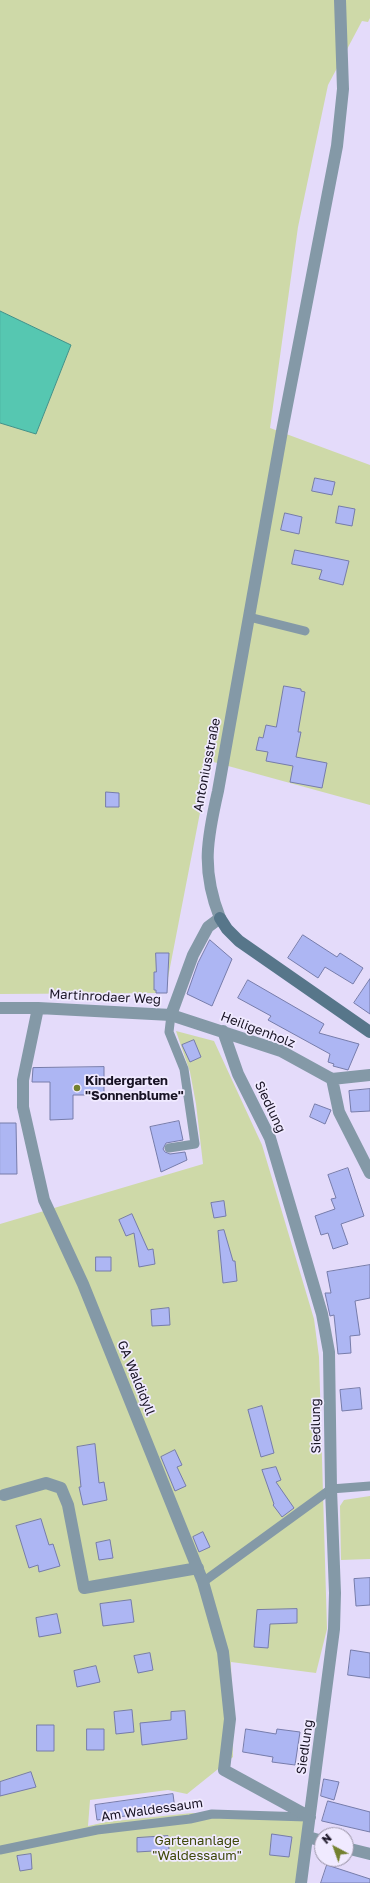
<!DOCTYPE html>
<html>
<head>
<meta charset="utf-8">
<style>
  body { margin:0 }
  #map { position:relative; width:370px; height:1883px; overflow:hidden; background:#e4dbfa; font-family:"Golos Text",sans-serif }
  canvas { display:block }
  .north { position:absolute; left:314px; top:1827px; width:40px; height:40px; box-sizing:border-box; background:#f0eaff; border:1px solid #9a94a7; border-radius:50%; rotate:319deg; font-size:11px; font-weight:700; line-height:16px; text-align:center; color:#181324 }
  .north::after { content:''; display:block; margin:auto; width:14px; height:18px; background:#73812f; clip-path:polygon(50% 0,100% 100%,50% 72%,0 100%) }
</style>
</head>
<body>
<div id="map">
<canvas width="370" height="1883"></canvas>
<div class="north">N</div>
</div>
<script>
const g = document.querySelector('canvas').getContext('2d');
g.lineJoin = 'round';
function fillPath(path, color) { g.fillStyle = color; g.fill(path, 'evenodd'); }
function trace(path, color, width, dash) { g.strokeStyle = color; g.lineWidth = width; g.lineCap = dash ? 'butt' : 'round'; g.setLineDash(dash || []); g.stroke(path); }
function write(font, color, halo, rows, align = 'center') {
  g.font = font + ' "Golos Text",sans-serif'; g.lineWidth = 3.5; g.setLineDash([]); g.textBaseline = 'middle'; g.strokeStyle = halo; g.fillStyle = color; for (const [text, x, y, turn = 0] of rows) {
    g.save(); g.translate(x, y); g.rotate((+turn || 0) * Math.PI / 180); g.textAlign = isNaN(turn) ? turn : align; if (halo) g.strokeText(text, 0, 0); g.fillText(text, 0, 0); g.restore();
  }
}
const green = new Path2D(`
  M 0,0 L 370,0 L 370,18 L 368,22 L 362,21 L 328,85 L 298,227 L 270,428 L 370,465 L 370,805 L 210,761 L 165,993 L 0,994 L 0,423 L 36,434 L 71,345 L 0,311 Z
  M 176,1031 L 214,1041 L 262,1145 L 314,1319 L 319,1357 L 327,1629 L 316,1673 L 231,1662 L 233,1757 L 187,1794 L 168,1790 L 90,1800 L 88,1826 L 106,1822 L 192,1813 L 305,1820 L 297,1883 L 0,1883 L 0,1224 L 203,1164 L 196,1104 L 190,1072 Z
  M 370,1496 L 370,1559 L 341,1560 L 340,1506 L 344,1500 Z`);
const water = new Path2D(`
  M 0,311 L 71,345 L 36,434 L 0,423 Z`);
const building = new Path2D(`
  M 315,478 L 335,482 L 332,495 L 312,491 Z
  M 339,506 L 355,509 L 352,526 L 336,523 Z
  M 285,513 L 302,517 L 299,534 L 281,530 Z
  M 295,550 L 349,561 L 343,585 L 319,579 L 322,570 L 292,564 Z
  M 284,686 L 301,689 L 301,691 L 305,692 L 298,732 L 301,732 L 296,757 L 327,763 L 322,788 L 290,782 L 293,766 L 266,761 L 268,752 L 256,750 L 259,737 L 263,738 L 266,725 L 276,727 Z
  M 106,792 L 119,793 L 119,807 L 106,807 Z
  M 303,935 L 337,957 L 340,953 L 363,968 L 353,984 L 325,967 L 318,978 L 288,958 Z
  M 210,940 L 232,959 L 212,1006 L 187,994 L 198,963 Z
  M 156,953 L 169,953 L 167,993 L 156,993 L 156,990 L 154,990 L 154,972 L 156,972 Z
  M 370,979 L 370,1014 L 354,1003 Z
  M 248,980 L 324,1024 L 319,1033 L 359,1044 L 348,1070 L 333,1066 L 334,1064 L 328,1062 L 330,1054 L 268,1020 L 271,1016 L 238,998 Z
  M 194,1040 L 201,1057 L 190,1062 L 182,1045 Z
  M 104,1067 L 104,1095 L 73,1095 L 73,1119 L 50,1120 L 50,1082 L 32,1082 L 33,1068 Z
  M 370,1089 L 370,1111 L 351,1112 L 349,1091 Z
  M 315,1104 L 331,1110 L 325,1124 L 310,1117 Z
  M 179,1121 L 183,1140 L 166,1143 L 163,1149 L 165,1152 L 170,1154 L 185,1152 L 187,1160 L 161,1172 L 150,1127 Z
  M 0,1123 L 16,1123 L 17,1174 L 0,1174 Z
  M 348,1168 L 364,1216 L 341,1224 L 348,1244 L 333,1249 L 328,1233 L 321,1235 L 315,1216 L 335,1209 L 331,1199 L 336,1198 L 328,1175 Z
  M 224,1201 L 226,1216 L 214,1218 L 211,1203 Z
  M 132,1214 L 148,1250 L 153,1249 L 155,1264 L 139,1267 L 134,1233 L 126,1236 L 119,1220 Z
  M 224,1230 L 233,1261 L 235,1261 L 237,1281 L 223,1283 L 218,1231 Z
  M 96,1257 L 111,1257 L 111,1271 L 96,1271 Z
  M 370,1265 L 370,1298 L 355,1301 L 360,1335 L 350,1336 L 351,1353 L 338,1354 L 334,1315 L 330,1316 L 325,1293 L 331,1293 L 327,1272 Z
  M 169,1308 L 170,1325 L 152,1326 L 151,1310 Z
  M 360,1388 L 362,1409 L 342,1411 L 340,1390 Z
  M 262,1406 L 274,1453 L 261,1457 L 248,1410 Z
  M 95,1444 L 99,1483 L 104,1482 L 107,1500 L 83,1505 L 79,1487 L 81,1487 L 77,1447 Z
  M 175,1450 L 182,1465 L 177,1467 L 186,1486 L 175,1491 L 161,1457 Z
  M 276,1467 L 281,1480 L 276,1482 L 294,1508 L 282,1517 L 273,1505 L 274,1504 L 262,1470 Z
  M 41,1519 L 49,1545 L 53,1544 L 60,1566 L 39,1572 L 38,1565 L 29,1568 L 16,1526 Z
  M 203,1532 L 210,1547 L 199,1552 L 193,1537 Z
  M 110,1540 L 113,1558 L 99,1560 L 96,1543 Z
  M 370,1578 L 370,1605 L 356,1606 L 354,1579 Z
  M 131,1600 L 134,1622 L 103,1626 L 100,1604 Z
  M 297,1609 L 297,1623 L 270,1624 L 268,1648 L 254,1647 L 257,1610 Z
  M 57,1614 L 61,1633 L 39,1637 L 36,1618 Z
  M 351,1650 L 370,1653 L 370,1678 L 348,1675 Z
  M 150,1653 L 153,1670 L 138,1673 L 134,1656 Z
  M 96,1666 L 100,1682 L 77,1687 L 74,1671 Z
  M 132,1710 L 134,1732 L 116,1734 L 114,1712 Z
  M 185,1711 L 187,1739 L 142,1745 L 140,1723 L 171,1720 L 171,1712 Z
  M 37,1725 L 54,1725 L 54,1751 L 37,1751 Z
  M 87,1729 L 104,1729 L 104,1750 L 87,1750 Z
  M 246,1729 L 276,1734 L 277,1729 L 300,1732 L 295,1765 L 272,1762 L 273,1757 L 243,1752 Z
  M 31,1772 L 36,1787 L 0,1796 L 0,1782 Z
  M 324,1779 L 339,1782 L 334,1800 L 321,1796 Z
  M 173,1794 L 175,1809 L 97,1820 L 95,1805 Z
  M 328,1801 L 370,1812 L 370,1832 L 322,1821 Z
  M 272,1834 L 292,1837 L 289,1857 L 270,1855 Z
  M 168,1836 L 169,1850 L 137,1852 L 137,1838 Z
  M 31,1854 L 32,1869 L 20,1871 L 17,1856 Z
  M 327,1865 L 370,1879 L 370,1883 L 321,1883 Z`);
const lane = new Path2D(`
  M 249,617 L 305,631
  M 169,1148 L 195,1144 L 184,1069 L 169,1032 L 171,1015
  M 203,1582 L 331,1489 L 370,1486
  M 0,1850 L 97,1830 L 190,1819 L 212,1814 L 307,1817`);
const street = new Path2D(`
  M 0,1008 L 38,1008 L 171,1015 L 281,1051 L 332,1079 L 339,1112 L 370,1173
  M 38,1008 L 23,1080 L 23,1107 L 44,1200 L 83,1284 L 203,1582 L 223,1652 L 230,1719 L 224,1770 L 310,1817
  M 171,1015 L 193,955 L 208,927 L 220,918 C 201,870 207,839 218,791 L 282,431 L 337,146 L 343,89 L 340,0
  M 223,1031 L 238,1074 L 270,1138 L 322,1314 L 329,1352 L 331,1489 L 335,1593 L 334,1629 L 301,1883
  M 332,1079 L 370,1075
  M 4,1495 L 46,1483 L 61,1488 L 68,1505 L 84,1588 L 198,1568
  M 308,1837 L 322,1841
  M 346,1848 L 370,1854`);
const secondary = new Path2D(`
  M 220,918 L 227,929 L 239,941 L 370,1032`);
const markers = [
  [77,1088,4,"#73812f"]
];
const streetNames = [
  ["Antoniusstraße",207,765,-79],
  ["Martinrodaer Weg",105,997,3],
  ["Heiligenholz",258,1030,21],
  ["Siedlung",270,1107,65],
  ["GA Waldidyll",136,1378,68],
  ["Siedlung",316,1426,-91],
  ["Siedlung",305,1747,-82],
  ["Am Waldessaum",152,1810,-8]
];
const poiNames = [
  ["Kindergarten",85,1081],
  ["\"Sonnenblume\"",85,1096]
];
const parkNames = [
  ["Gartenanlage",197,1841],
  ["\"Waldessaum\"",197,1856]
];
fillPath(green, '#ced9a8');
fillPath(water, '#56c7b1');
trace(water, '#439187', 1);
fillPath(building, '#adb6f3');
trace(building, '#767caa', 1);
trace(lane, '#8499a7', 9);
trace(street, '#8499a7', 12);
trace(secondary, '#57768a', 12);
for (const [x, y, r, color] of markers) { const dot = new Path2D(); dot.arc(x, y, r, 0, 2 * Math.PI); g.fillStyle = color; g.fill(dot); trace(dot, '#f0eaff', 1.5); }
write('13px', '#181324', '#f0eaff', streetNames);
write('bold 13px', '#181324', '#f0eaff', poiNames, 'left');
write('13px', '#3e4808', '#f0eaff', parkNames);
</script>
</body>
</html>
